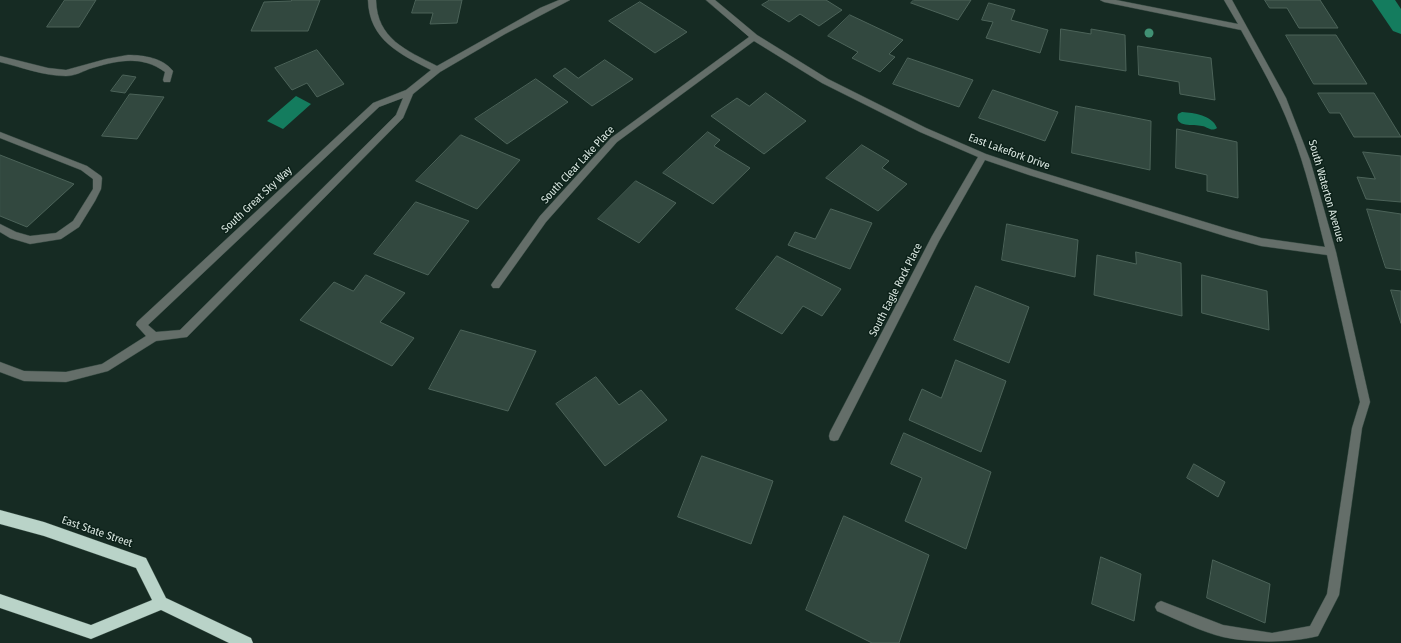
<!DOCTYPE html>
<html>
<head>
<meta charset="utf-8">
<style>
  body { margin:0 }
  canvas { display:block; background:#162b23 }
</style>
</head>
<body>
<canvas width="1401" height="643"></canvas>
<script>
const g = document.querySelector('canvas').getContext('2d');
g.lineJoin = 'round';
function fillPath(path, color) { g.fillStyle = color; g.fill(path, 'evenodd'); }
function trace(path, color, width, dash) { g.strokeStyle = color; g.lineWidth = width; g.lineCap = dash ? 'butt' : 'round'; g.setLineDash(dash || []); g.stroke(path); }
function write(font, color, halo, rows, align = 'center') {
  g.font = font + ' "Fira Sans Condensed",sans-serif'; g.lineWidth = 3; g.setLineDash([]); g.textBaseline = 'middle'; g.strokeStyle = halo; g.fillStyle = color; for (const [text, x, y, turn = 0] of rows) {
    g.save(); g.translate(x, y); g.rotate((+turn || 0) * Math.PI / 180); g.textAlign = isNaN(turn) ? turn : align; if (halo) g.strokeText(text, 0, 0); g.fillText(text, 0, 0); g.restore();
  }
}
const water = new Path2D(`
  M 296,96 L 311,104 L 283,129 L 267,121 Z
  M 1182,112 C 1194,113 1212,115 1217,128 C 1211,132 1208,127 1202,126 C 1194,124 1174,128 1178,114 Z`);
const canal = new Path2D(`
  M 1372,0 L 1395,0 L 1401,9 L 1401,34 L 1393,31 Z`);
const building = new Path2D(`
  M 65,0 L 96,0 L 79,27 L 47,27 Z
  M 292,0 L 320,0 L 308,31 L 251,31 L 264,2 L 291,1 Z
  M 416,0 L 462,0 L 457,23 L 430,24 L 433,13 L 412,13 Z
  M 770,0 L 826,0 L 842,10 L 819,26 L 800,14 L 789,22 L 762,5 Z
  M 914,0 L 971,0 L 958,20 L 911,3 Z
  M 1265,0 L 1320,0 L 1338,28 L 1299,28 L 1287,8 L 1270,8 Z
  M 640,2 L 687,32 L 655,53 L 609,21 Z
  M 989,3 L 1015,10 L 1011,20 L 1048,30 L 1040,53 L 986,38 L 993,22 L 982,20 Z
  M 850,15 L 903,40 L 889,54 L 895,57 L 880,72 L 852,58 L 858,52 L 828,36 Z
  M 1061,29 L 1091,34 L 1091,29 L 1125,35 L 1126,71 L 1060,60 Z
  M 1286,35 L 1336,35 L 1367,84 L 1314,84 Z
  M 1138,46 L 1211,58 L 1215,100 L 1180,94 L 1179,82 L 1139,75 Z
  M 317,50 L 344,84 L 317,97 L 307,83 L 292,90 L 275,68 Z
  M 908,58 L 973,80 L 959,107 L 893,84 Z
  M 605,60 L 633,79 L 592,106 L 553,76 L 565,68 L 578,78 Z
  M 123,75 L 136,77 L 125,93 L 111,91 Z
  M 536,79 L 568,102 L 507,144 L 475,119 Z
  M 993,90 L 1058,112 L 1045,141 L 979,118 Z
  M 766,93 L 806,121 L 764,154 L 711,116 L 737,98 L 749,106 Z
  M 1318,93 L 1374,93 L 1401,137 L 1354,137 L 1340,113 L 1330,113 Z
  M 130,94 L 164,97 L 137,139 L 102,136 Z
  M 1076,106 L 1151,121 L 1150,170 L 1072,153 Z
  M 1177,129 L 1237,142 L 1238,198 L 1207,191 L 1207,175 L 1176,168 Z
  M 708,132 L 720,140 L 714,146 L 750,168 L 713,204 L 663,173 Z
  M 461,135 L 520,160 L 477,209 L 416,181 Z
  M 862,145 L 889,161 L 882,168 L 907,184 L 878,211 L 826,178 Z
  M 1363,152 L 1401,156 L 1401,202 L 1366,199 L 1357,177 L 1375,179 Z
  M 0,155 L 74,184 L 27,227 L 0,216 Z
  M 636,181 L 676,203 L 639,243 L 598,219 Z
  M 416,202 L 469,221 L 428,275 L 374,254 Z
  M 831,209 L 872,223 L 850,269 L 788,245 L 795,232 L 815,239 Z
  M 1367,209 L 1401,214 L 1401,270 L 1386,268 Z
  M 1007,224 L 1078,240 L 1075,277 L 1002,260 Z
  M 1136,252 L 1181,263 L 1182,316 L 1094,295 L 1097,255 L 1136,264 Z
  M 777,256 L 841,289 L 822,316 L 803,306 L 782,334 L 736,309 Z
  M 366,275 L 405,293 L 380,322 L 414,338 L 392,366 L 300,320 L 334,282 L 353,291 Z
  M 1202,275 L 1267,291 L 1269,330 L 1202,313 Z
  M 976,286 L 1029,307 L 1009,363 L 954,340 Z
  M 1391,290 L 1401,291 L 1401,323 Z
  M 461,330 L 536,351 L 508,411 L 429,389 Z
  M 956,360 L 1006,381 L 981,452 L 909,420 L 922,389 L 941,398 Z
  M 596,377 L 619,405 L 641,390 L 667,420 L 605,466 L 556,404 Z
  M 904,433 L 991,472 L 966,549 L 905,521 L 922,478 L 891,464 Z
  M 702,456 L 773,481 L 751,544 L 678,517 Z
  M 1194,464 L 1225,482 L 1218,497 L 1187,478 Z
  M 844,516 L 929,555 L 899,643 L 872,643 L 806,610 Z
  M 1101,557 L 1141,574 L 1134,621 L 1092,604 Z
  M 1213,560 L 1270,584 L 1265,623 L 1207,598 Z`);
const minor = new Path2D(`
  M 368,0 L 376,0 C 377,39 406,50 437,66 L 540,8 L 559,0 L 570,0 L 505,34 L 440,72 L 413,94 L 403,118 L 187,337 L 156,341 L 108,371 L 66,382 L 24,381 L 0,372 L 0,362 L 24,371 L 66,372 L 102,364 L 146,336 L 136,325 L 137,322 L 373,103 L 406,90 L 431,70 C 400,54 369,40 368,0 ZM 403,98 L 396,115 L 180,330 L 156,332 L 148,325 L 379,107 Z
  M 706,0 L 715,0 L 757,35 L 828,79 L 926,128 L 986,154 L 1034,170 L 1228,229 L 1261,238 L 1325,247 C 1315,208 1306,168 1291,130 C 1278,95 1259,63 1241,30 L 1104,2 L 1100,0 L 1116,0 L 1238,24 L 1224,0 L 1232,0 L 1286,98 L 1310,160 L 1336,252 L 1370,402 L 1362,428 L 1339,595 L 1318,636 C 1292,643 1250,643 1223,637 C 1202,632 1178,620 1157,611 L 1155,607 L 1157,603 L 1161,601 L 1223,625 L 1272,633 L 1310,626 L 1327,594 L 1352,428 L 1360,402 L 1327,255 L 1261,246 L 1228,237 L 1029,175 L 985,160 L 939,241 L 838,440 L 834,441 L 830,440 L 829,436 L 830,432 L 932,236 L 978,157 L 920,132 L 822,83 L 754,41 L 617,142 L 546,222 L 499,288 L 493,288 L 491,285 L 493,282 L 540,216 L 611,138 L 749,37 Z
  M 128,55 C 144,55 163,58 173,71 L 170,82 L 164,82 L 163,80 L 165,72 C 141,54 115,61 89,69 C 82,72 74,76 66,76 C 44,76 21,67 0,62 L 0,56 L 48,68 L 66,70 L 106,59 Z
  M 0,132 L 87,166 L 101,176 L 102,178 L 101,189 L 95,201 L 79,227 L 61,239 L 30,244 L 10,238 L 0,232 L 0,224 L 16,232 L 30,236 L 56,233 L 73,221 L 93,189 L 93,179 L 81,170 L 0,138 Z`);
const highway = new Path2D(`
  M 0,510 L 44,522 L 146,558 L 166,598 L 251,638 L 253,643 L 229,643 L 161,610 L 91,639 L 0,608 L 0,594 L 91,625 L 152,600 L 136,568 L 44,536 L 0,524 Z`);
const trees = [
  [1149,33]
];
const streetNames = [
  ["East Lakefork Drive",1009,152,20],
  ["South Clear Lake Place",578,165,-47],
  ["South Waterton Avenue",1326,191,74],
  ["South Great Sky Way",257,200,-43],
  ["South Eagle Rock Place",896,290,-63],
  ["East State Street",97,532,19]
];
fillPath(water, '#147c5e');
fillPath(canal, '#147c5e');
fillPath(building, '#32483f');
trace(building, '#4c6359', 1);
trace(minor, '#354941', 1);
trace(highway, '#354941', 1);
fillPath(minor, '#646e69');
fillPath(highway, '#b9d3c8');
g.fillStyle = '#419174';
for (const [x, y] of trees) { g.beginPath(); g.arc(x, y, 4.5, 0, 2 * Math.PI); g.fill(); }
write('11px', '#dae7e1', '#0c2119', streetNames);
</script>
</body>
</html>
